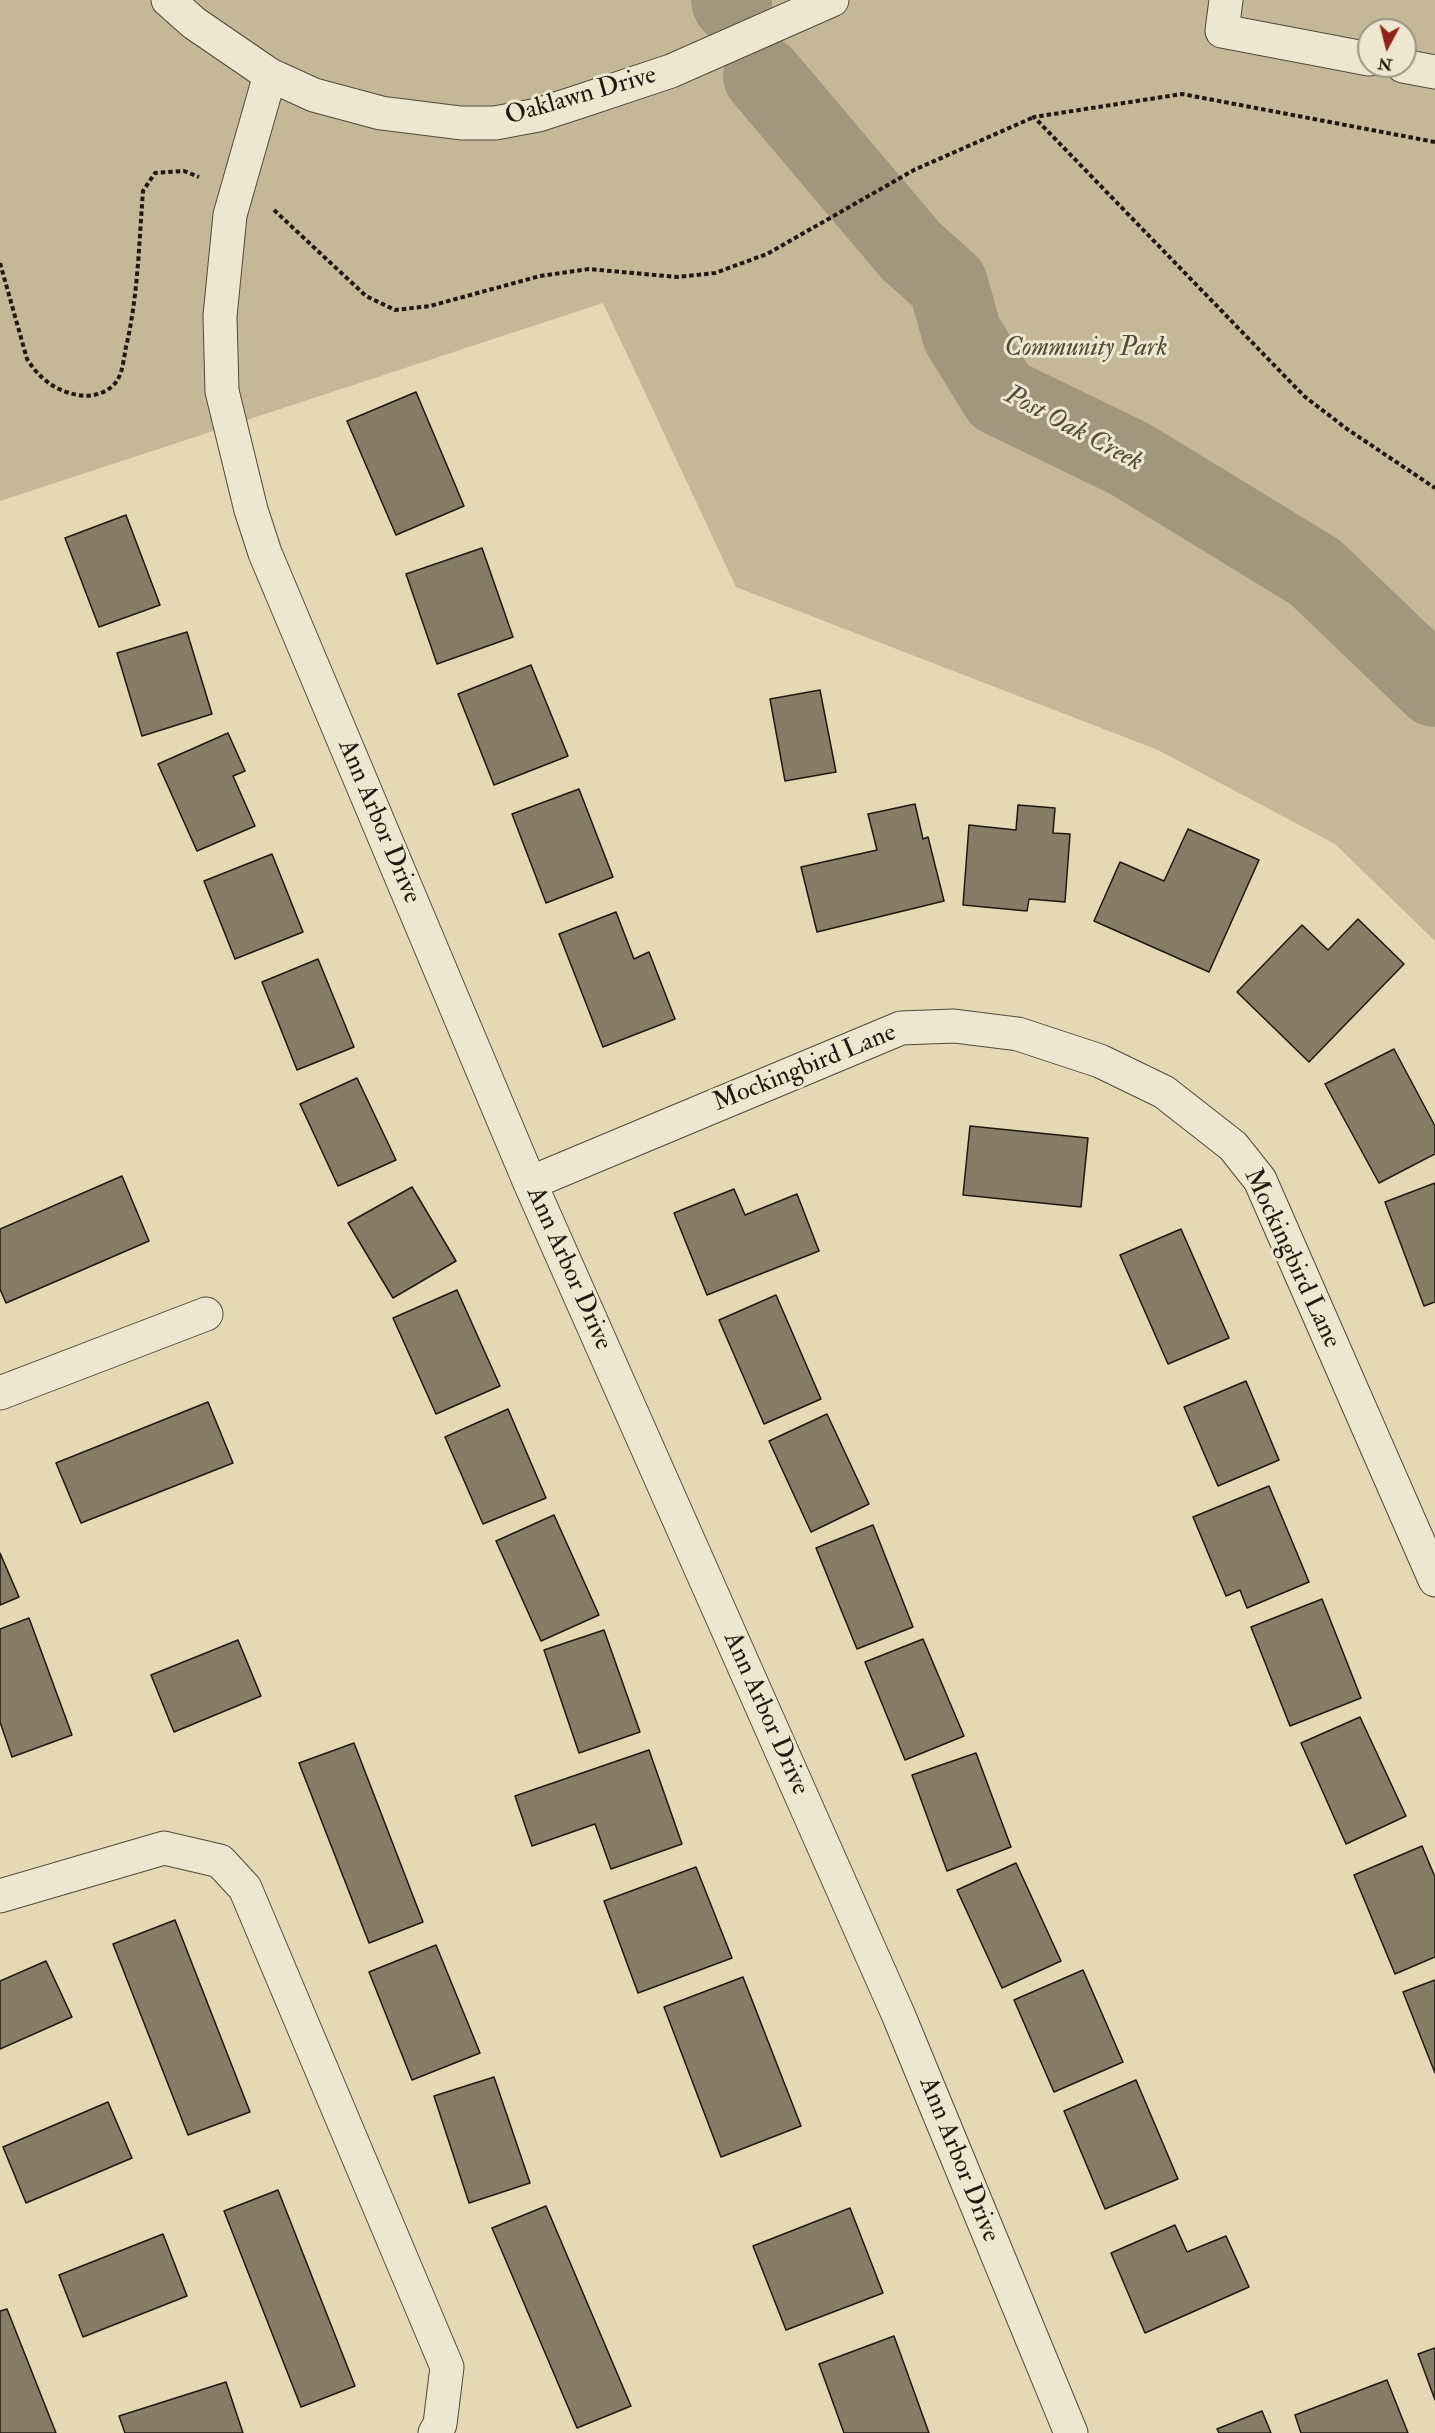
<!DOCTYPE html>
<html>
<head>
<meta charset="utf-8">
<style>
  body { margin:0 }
  #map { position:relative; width:1435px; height:2433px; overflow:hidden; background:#e5d8b4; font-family:"IM FELL Double Pica",serif }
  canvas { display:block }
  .north { position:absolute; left:1357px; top:18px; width:60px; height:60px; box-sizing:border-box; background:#eee6ce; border:2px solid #9c9482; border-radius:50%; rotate:187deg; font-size:16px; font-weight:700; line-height:24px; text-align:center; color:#211910 }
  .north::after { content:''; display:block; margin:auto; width:21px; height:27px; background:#8f2418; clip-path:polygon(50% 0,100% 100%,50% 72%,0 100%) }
</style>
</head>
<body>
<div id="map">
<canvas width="1435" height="2433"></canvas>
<div class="north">N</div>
</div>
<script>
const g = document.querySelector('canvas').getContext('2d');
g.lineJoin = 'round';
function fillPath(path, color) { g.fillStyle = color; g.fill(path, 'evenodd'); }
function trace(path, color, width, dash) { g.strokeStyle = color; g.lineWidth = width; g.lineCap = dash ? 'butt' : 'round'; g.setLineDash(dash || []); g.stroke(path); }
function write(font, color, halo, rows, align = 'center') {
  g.font = font + ' "IM FELL Double Pica",serif'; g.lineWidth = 6; g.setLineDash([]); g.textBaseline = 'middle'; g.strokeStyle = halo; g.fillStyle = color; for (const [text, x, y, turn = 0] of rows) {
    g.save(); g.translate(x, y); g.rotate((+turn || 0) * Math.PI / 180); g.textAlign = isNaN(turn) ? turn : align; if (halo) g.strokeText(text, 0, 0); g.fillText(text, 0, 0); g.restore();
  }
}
const green = new Path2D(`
  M 0,0 L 1435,0 L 1435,941 L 1335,844 L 1158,750 L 736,587 L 603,303 L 0,501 ZM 1369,30 L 1405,30 L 1405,66 L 1369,66 Z`);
const river = new Path2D(`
  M 731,0 L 732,3
  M 763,76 L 911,251 L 948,284 L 962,334 L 1000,396 L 1130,459 L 1315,572 L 1435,687`);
const building = new Path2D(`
  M 416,392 L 464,506 L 396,535 L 347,421 Z
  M 126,515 L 160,605 L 99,627 L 65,538 Z
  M 482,548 L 513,637 L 437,664 L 406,574 Z
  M 187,632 L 212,714 L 142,736 L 117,653 Z
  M 531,665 L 568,756 L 494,785 L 458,694 Z
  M 820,690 L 836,772 L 785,781 L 770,699 Z
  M 228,733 L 245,771 L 233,776 L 255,826 L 197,851 L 158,764 Z
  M 579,789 L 613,877 L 546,903 L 512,814 Z
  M 915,804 L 923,839 L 928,837 L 944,901 L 817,932 L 801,867 L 877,850 L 868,814 Z
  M 1018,805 L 1055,808 L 1053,833 L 1070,834 L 1065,902 L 1029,899 L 1027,911 L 963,905 L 969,825 L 1016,830 Z
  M 1188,829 L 1259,860 L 1209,972 L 1094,921 L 1120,862 L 1164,881 Z
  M 272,854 L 303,932 L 235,959 L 204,881 Z
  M 616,912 L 634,959 L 649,952 L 675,1019 L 603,1047 L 559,934 Z
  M 1358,919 L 1404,964 L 1309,1062 L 1237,992 L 1302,925 L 1328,950 Z
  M 318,959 L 354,1047 L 297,1070 L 262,982 Z
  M 1394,1049 L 1435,1126 L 1435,1154 L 1379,1183 L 1325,1084 Z
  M 357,1078 L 396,1160 L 338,1186 L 300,1104 Z
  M 970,1126 L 1088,1138 L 1081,1207 L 963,1195 Z
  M 122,1176 L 149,1241 L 6,1303 L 0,1289 L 0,1229 Z
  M 1435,1183 L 1435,1302 L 1424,1306 L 1385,1202 Z
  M 412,1187 L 456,1261 L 393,1298 L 348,1223 Z
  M 734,1189 L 745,1215 L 797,1194 L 819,1251 L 707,1295 L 674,1213 Z
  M 1181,1229 L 1229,1338 L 1168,1364 L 1120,1255 Z
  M 457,1290 L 500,1386 L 436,1414 L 393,1318 Z
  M 776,1295 L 821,1399 L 764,1424 L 719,1320 Z
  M 1246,1381 L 1279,1460 L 1218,1486 L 1184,1407 Z
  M 208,1402 L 233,1463 L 81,1523 L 56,1463 Z
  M 508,1409 L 546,1498 L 483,1524 L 445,1437 Z
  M 827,1414 L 869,1504 L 811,1532 L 769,1441 Z
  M 1269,1486 L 1309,1582 L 1247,1608 L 1240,1590 L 1226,1596 L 1193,1517 Z
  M 554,1515 L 599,1615 L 541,1641 L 496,1541 Z
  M 873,1525 L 913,1627 L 857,1649 L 816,1548 Z
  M 0,1553 L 19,1597 L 0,1605 Z
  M 1322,1599 L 1361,1698 L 1290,1726 L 1251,1627 Z
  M 29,1618 L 72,1735 L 12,1757 L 0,1722 L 0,1629 Z
  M 604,1630 L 640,1732 L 579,1753 L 544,1650 Z
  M 923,1639 L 964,1736 L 905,1760 L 865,1662 Z
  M 238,1640 L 261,1696 L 174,1732 L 151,1675 Z
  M 1360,1717 L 1406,1816 L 1346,1844 L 1301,1743 Z
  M 354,1743 L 423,1922 L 369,1943 L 299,1763 Z
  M 649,1750 L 682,1844 L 611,1869 L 595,1824 L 532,1846 L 515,1796 Z
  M 976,1753 L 1011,1847 L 947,1871 L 912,1775 Z
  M 1422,1846 L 1435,1877 L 1435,1957 L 1395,1974 L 1354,1875 Z
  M 1016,1863 L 1061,1961 L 1002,1988 L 957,1890 Z
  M 696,1867 L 732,1958 L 638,1993 L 604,1901 Z
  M 175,1920 L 250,2112 L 188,2135 L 113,1944 Z
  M 436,1945 L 480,2053 L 412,2080 L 369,1972 Z
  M 46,1961 L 72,2017 L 0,2049 L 0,1981 Z
  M 1083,1970 L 1123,2062 L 1054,2092 L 1014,2000 Z
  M 743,1977 L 801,2126 L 721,2157 L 664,2007 Z
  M 1435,1980 L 1435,2073 L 1403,1992 Z
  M 494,2077 L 530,2183 L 469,2203 L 434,2096 Z
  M 1136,2080 L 1178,2179 L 1105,2209 L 1064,2111 Z
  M 108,2102 L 132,2158 L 26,2203 L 3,2147 Z
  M 278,2190 L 355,2386 L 301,2407 L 224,2211 Z
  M 546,2206 L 631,2406 L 577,2428 L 492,2228 Z
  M 850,2208 L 883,2293 L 786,2330 L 753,2246 Z
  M 1175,2225 L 1187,2252 L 1226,2236 L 1249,2287 L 1145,2333 L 1111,2253 Z
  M 163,2234 L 187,2296 L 83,2337 L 59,2275 Z
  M 7,2309 L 56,2433 L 0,2433 L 0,2311 Z
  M 894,2336 L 929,2433 L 844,2433 L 819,2364 Z
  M 1435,2348 L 1435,2400 L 1418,2354 Z
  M 1387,2380 L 1408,2433 L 1301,2433 L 1295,2415 Z
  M 226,2382 L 243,2433 L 125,2433 L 119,2416 Z
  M 1262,2411 L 1271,2433 L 1219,2433 L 1217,2429 Z`);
const path = new Path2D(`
  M 1435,142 L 1182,94 L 1034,117 L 1304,396 L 1347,429 L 1435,488
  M 274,210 L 366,296 L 395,310 L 430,306 L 540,276 L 589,269 L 677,277 L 715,273 L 767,254 L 914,170 L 1034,117
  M 0,263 L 27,359 C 39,378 55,391 78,395 C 93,398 111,392 118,379 C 123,370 124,357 126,347 C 138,296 139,243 143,191 L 155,173 L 184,171 L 199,177`);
const minor = new Path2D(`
  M 168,0 L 194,23 L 270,75 L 314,95 L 381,113 L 461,123 L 495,123 L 538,115 L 581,101 L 671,71 L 832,0
  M 1226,0 L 1222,31 L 1369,59
  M 1403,66 L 1435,72
  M 270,75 L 230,215 L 220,316 L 222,391 L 251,510 L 265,553 L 530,1183 L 898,2014 L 1071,2433
  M 530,1183 L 901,1028 L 954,1026 L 1018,1034 L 1100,1061 L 1164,1092 L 1233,1146 L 1260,1180 L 1435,1580
  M 0,1393 L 206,1314
  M 0,1896 L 164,1848 L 220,1861 L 245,1888 L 447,2367 L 440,2424 L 435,2433`);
const streetNames = [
  ["Oaklawn Drive",581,97,-16],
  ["Ann Arbor Drive",378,822,67],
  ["Mockingbird Lane",805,1069,-22],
  ["Mockingbird Lane",1291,1259,65],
  ["Ann Arbor Drive",568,1269,66],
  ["Ann Arbor Drive",765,1714,66],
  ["Ann Arbor Drive",958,2160,68]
];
const parkNames = [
  ["Community Park",1086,349]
];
const waterNames = [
  ["Post Oak Creek",1073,430,28]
];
fillPath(green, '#c4b898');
trace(river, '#a2977c', 80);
fillPath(building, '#877c65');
trace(building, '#211910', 1.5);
trace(minor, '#524939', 35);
trace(path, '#211910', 4, [4.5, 3]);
trace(minor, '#eee6ce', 33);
write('26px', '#211910', '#eee6ce', streetNames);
write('italic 26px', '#524939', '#eee6ce', parkNames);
write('italic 27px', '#554b3b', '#eee6ce', waterNames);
</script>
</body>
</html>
